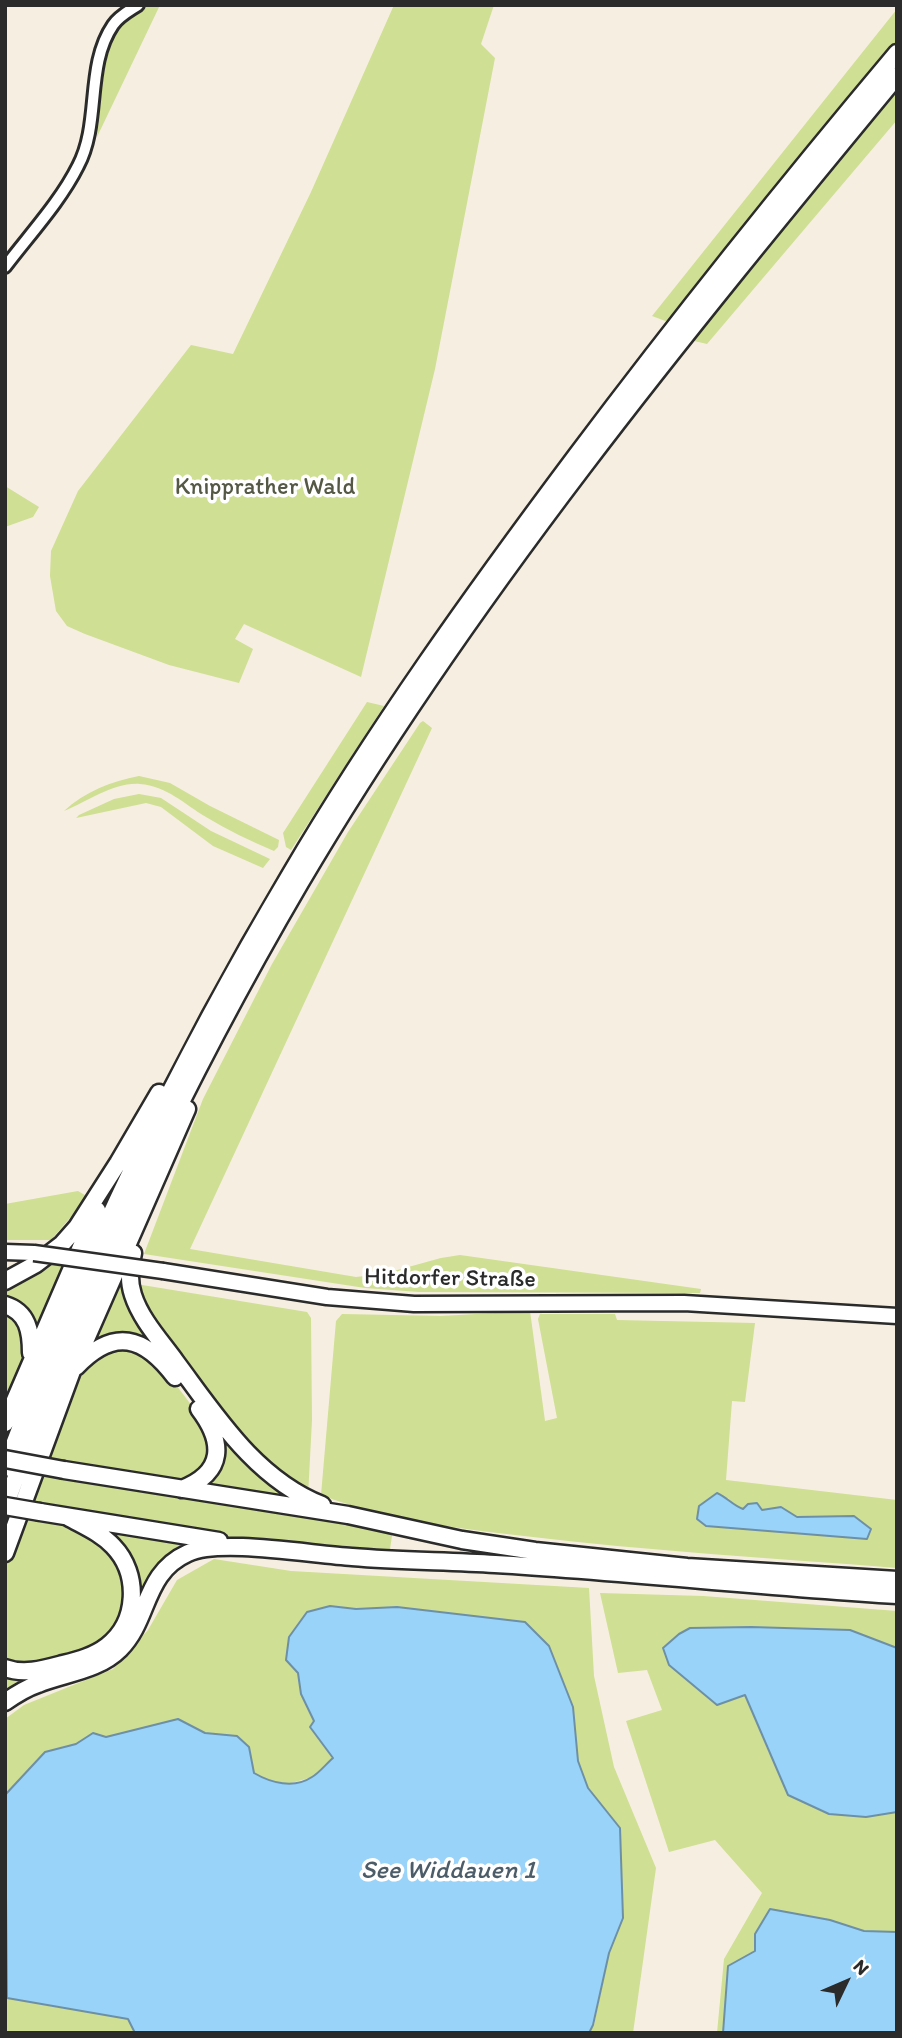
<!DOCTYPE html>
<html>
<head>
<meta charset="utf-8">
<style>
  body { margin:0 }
  #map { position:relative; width:902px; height:2038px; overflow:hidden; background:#f6eee0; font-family:Itim,sans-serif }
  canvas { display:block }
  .frame { position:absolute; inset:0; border:7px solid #2b2b2b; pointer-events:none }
  .north { position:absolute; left:811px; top:1947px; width:70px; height:70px; -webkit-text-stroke:5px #fff; paint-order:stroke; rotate:46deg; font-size:19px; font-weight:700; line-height:28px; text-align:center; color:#2b2b2b }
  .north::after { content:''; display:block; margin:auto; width:24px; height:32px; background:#2b2b2b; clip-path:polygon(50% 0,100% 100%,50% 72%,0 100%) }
</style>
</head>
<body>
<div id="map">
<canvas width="902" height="2038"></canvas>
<div class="frame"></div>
<div class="north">N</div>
</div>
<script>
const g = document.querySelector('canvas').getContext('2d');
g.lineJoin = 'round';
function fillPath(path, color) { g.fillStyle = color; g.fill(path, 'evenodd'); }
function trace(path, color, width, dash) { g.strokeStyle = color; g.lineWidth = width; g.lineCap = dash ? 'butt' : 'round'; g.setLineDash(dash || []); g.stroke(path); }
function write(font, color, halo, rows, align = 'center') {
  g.font = font + ' Itim,sans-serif'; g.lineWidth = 7; g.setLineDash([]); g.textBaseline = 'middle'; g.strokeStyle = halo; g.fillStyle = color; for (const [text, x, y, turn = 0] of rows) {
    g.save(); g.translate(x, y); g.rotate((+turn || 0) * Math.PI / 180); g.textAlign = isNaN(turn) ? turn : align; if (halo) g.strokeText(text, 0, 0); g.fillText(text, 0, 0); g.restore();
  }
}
const green = new Path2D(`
  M 148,5 L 160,5 L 97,137 C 101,106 102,61 115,33 C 121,20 136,13 148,5 Z
  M 394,5 L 494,5 L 481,44 L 495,58 L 435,369 L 361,677 L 244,624 L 235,639 L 253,649 L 239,683 L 169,665 L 85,634 L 67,626 L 56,611 L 50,576 L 51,551 L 78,491 L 191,345 L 233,354 L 311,192 Z
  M 897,9 L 897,41 L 668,322 L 652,316 Z
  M 897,92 L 897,120 L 707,344 L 690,340 L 812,190 Z
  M 5,486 L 39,507 L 33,517 L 5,527 Z
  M 367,702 L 384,706 L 291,850 L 286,847 L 283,833 Z
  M 423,721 L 432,728 L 190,1249 L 356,1277 L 383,1274 L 441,1258 L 460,1255 L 701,1289 L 700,1293 L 419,1292 L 365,1288 L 144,1254 L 203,1099 L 272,964 L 348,832 L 420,723 Z
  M 139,776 L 170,783 L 210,806 L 279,840 L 278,847 L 274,851 C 250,841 228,830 206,817 C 184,804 167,786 140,784 C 114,782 87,802 64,811 C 84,792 112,781 139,776 Z
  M 139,794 L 161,798 L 211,831 L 270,859 L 263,868 L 213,846 L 161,807 L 146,803 L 76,818 L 79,815 L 114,799 Z
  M 78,1191 L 88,1197 L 51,1240 L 5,1240 L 5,1204 Z
  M 44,1263 L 65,1265 L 37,1335 L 5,1302 L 5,1285 Z
  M 119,1272 L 228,1436 L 306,1503 L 193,1489 L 207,1479 L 210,1419 L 172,1368 L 145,1345 L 86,1352 Z
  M 136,1284 L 307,1312 L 311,1318 L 312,1420 L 308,1496 L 261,1463 L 156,1329 Z
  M 5,1309 L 15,1314 L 28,1346 L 5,1411 Z
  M 530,1311 L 545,1421 L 557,1418 L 538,1319 L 540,1314 L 615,1314 L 617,1320 L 755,1323 L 745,1402 L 732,1401 L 726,1480 L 897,1500 L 897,1568 C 773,1558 648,1551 524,1536 C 455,1528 386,1520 321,1495 L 336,1321 L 342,1314 L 441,1316 ZM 728,1498 C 739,1514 763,1511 781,1507 L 797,1517 L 853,1517 L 870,1529 L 867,1539 L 706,1526 L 697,1519 Z
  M 134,1348 L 170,1377 L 208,1427 L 212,1462 L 185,1483 L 43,1462 L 76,1376 L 101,1350 Z
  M 41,1472 L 393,1529 L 389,1556 L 258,1543 L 29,1505 Z
  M 23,1516 L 55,1522 L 91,1534 L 123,1566 L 126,1614 L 96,1650 L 28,1669 L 5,1665 L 5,1568 Z
  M 91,1524 L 205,1544 C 128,1569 159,1610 114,1650 C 99,1664 79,1668 60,1673 C 41,1679 23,1687 5,1697 L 5,1673 C 23,1678 41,1675 58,1671 C 101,1660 137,1639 136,1590 C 136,1580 134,1569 129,1559 C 121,1542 101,1537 91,1524 Z
  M 214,1559 L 291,1571 L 589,1588 L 594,1676 L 614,1767 L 656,1868 L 633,2033 L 589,2033 L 594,2025 L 609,1953 L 623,1918 L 620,1828 L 588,1788 L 578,1761 L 573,1707 L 549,1646 L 525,1622 L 397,1607 L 356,1609 L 330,1606 L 298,1673 L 301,1694 L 314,1721 L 310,1727 L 333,1759 L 313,1777 L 284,1785 L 266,1779 L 254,1773 L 237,1736 L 205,1733 L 178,1719 L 106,1737 L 93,1733 L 76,1744 L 45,1752 L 5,1795 L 5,1719 L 24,1705 L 113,1669 L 148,1630 L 177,1580 Z
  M 600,1593 L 703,1596 L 897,1611 L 897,1648 L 850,1630 L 751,1627 L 690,1628 L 745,1694 L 769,1753 L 866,1817 L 897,1812 L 897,1932 L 864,1931 L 847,1926 L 755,1951 L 728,1966 L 723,2033 L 717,2033 L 724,1959 L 762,1893 L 715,1840 L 669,1852 L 626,1721 L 662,1710 L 647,1670 L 618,1673 Z
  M 5,1996 L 44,2005 L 128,2019 L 135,2033 L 5,2033 Z`);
const water = new Path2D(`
  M 717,1493 C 728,1498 732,1505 743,1509 L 748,1504 L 757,1503 L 762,1510 L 781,1507 L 797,1517 L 854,1516 L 871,1529 L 867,1539 L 706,1526 L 697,1519 L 699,1506 Z
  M 330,1606 L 356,1609 L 397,1607 L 525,1622 L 549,1646 L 573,1707 L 578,1761 L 588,1788 L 620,1828 L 623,1918 L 609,1953 L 593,2025 L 589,2033 L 135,2033 L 128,2019 L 7,1998 L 5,1795 L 45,1752 L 76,1744 L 93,1733 L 106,1737 L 178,1719 L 205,1733 L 237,1736 L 249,1747 L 254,1773 C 271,1783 294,1789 312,1777 C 319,1773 326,1764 333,1758 L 310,1727 L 314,1721 L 301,1694 L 298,1673 L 286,1660 L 289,1637 L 307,1612 Z
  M 751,1627 L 850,1630 L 897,1648 L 897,1812 L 866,1817 L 829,1814 L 788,1795 L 745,1695 L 717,1705 L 669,1665 L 663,1648 L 679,1634 L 690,1628 Z
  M 770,1909 L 830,1920 L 864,1931 L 897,1932 L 897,2033 L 723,2033 L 728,1966 L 755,1951 L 755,1934 Z`);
const minor = new Path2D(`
  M 5,267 C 30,234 60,202 78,166 C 101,123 85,66 113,25 C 119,16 129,11 138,5`);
const major = new Path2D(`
  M 5,1252 L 34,1253
  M 163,1271 L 327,1297 L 414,1304 L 684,1303 L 897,1316`);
const highway = new Path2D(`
  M 133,1253 C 130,1267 128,1280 133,1295 C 141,1320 161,1341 176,1362 C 217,1417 256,1479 322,1505
  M 5,1281 L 36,1264 L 62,1244 L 77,1227 L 118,1163 L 159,1093
  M 5,1305 C 28,1312 31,1332 31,1353
  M 76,1367 C 114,1327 144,1336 175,1377
  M 5,1423 L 97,1210
  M 5,1468 C 82,1262 178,1063 290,875 C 376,729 475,591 576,456 C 679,319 786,185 897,53
  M 64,1470 L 348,1515 L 462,1540 L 535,1551 L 687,1567 L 897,1580
  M 182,1489 C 225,1472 224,1442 199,1409
  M 5,1506 C 86,1289 183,1083 300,883 C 470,594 684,334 897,76
  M 40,1512 L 219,1541
  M 5,1553 L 72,1371 L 187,1109
  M 5,1668 C 24,1675 44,1669 63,1664 C 79,1660 94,1656 107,1646 C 138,1622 140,1574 113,1546 C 101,1533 84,1526 68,1517
  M 5,1702 C 15,1695 26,1688 38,1684 C 65,1673 98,1671 120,1649 C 150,1619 143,1573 188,1553 C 220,1538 313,1555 352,1557 C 399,1561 447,1561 495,1564 C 629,1572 763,1587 897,1595`);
const majorBridge = new Path2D(`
  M 34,1253 L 163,1271`);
const highwayBridge = new Path2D(`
  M 5,1459 L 64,1470
  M 5,1506 L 40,1512`);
const parkNames = [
  ["Knipprather Wald",265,488]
];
const streetNames = [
  ["Hitdorfer Straße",450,1279,1]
];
const waterNames = [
  ["See Widdauen 1",448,1871]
];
fillPath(green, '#cfdf93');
fillPath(water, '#99d3f9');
trace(water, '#6d90a7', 2);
trace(minor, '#2b2b2b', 16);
trace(major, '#2b2b2b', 19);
trace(highway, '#2b2b2b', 21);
trace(minor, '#fff', 10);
trace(major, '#fff', 14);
trace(highway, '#fff', 16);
trace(majorBridge, '#2b2b2b', 19, []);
trace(highwayBridge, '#2b2b2b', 21, []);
trace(majorBridge, '#fff', 14);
trace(highwayBridge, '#fff', 16);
write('24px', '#545845', '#fff', parkNames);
write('24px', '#2b2b2b', '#fff', streetNames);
write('italic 26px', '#4c5d69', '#fff', waterNames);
</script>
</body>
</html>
